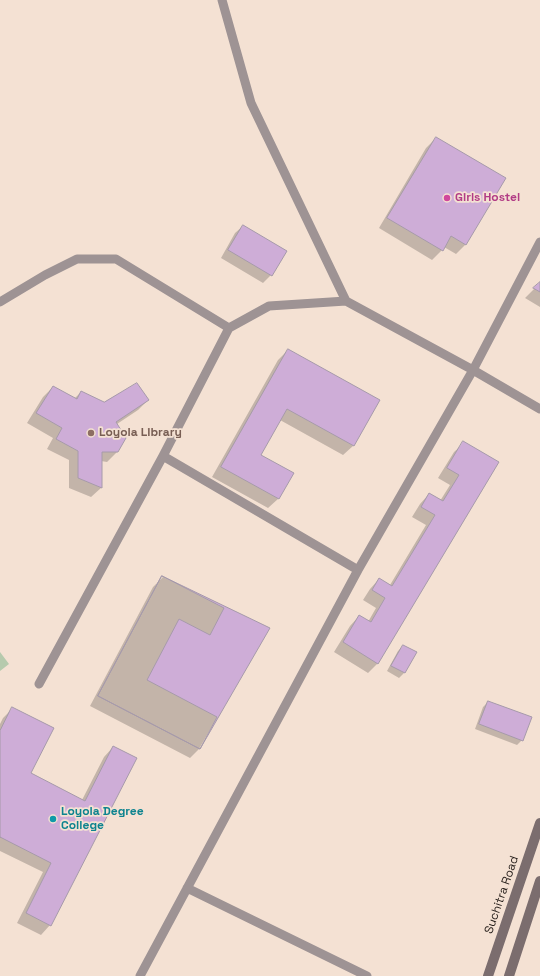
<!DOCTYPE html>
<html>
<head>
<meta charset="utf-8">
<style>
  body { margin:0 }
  canvas { display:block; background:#f4e1d3 }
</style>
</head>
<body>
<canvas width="540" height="976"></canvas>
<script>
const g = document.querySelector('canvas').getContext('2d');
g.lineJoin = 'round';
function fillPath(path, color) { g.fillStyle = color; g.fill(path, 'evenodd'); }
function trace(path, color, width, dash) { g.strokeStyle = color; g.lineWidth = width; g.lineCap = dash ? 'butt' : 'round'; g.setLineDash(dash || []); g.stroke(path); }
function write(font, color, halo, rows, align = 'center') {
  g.font = font + ' "Space Grotesk",sans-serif'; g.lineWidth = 3.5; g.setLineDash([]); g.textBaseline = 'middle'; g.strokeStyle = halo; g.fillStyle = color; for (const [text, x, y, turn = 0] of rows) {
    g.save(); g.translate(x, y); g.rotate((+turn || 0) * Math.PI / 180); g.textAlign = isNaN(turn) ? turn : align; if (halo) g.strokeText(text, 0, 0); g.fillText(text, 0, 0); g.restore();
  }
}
const green = new Path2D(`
  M 0,652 L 9,664 L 0,671 Z`);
const shadow = new Path2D(`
  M 436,138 L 466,244 L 456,254 L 444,247 L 442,250 L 432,260 L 379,228 L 426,148 Z
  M 243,226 L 285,251 L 271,275 L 263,283 L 221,258 L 235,233 Z
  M 540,283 L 540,307 L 525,298 Z
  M 288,350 L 379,401 L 353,446 L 343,455 L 280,420 L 260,455 L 292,474 L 278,499 L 268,508 L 212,477 L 278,360 Z
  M 53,387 L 74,399 L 81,392 L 104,403 L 148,400 L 138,410 L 117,424 L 117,452 L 107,462 L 101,461 L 101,488 L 91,497 L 69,488 L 69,460 L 47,449 L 53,438 L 27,423 L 43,397 Z
  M 464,443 L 498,463 L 378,663 L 368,673 L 334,652 L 350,626 L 359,616 L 368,622 L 376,608 L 363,600 L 370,589 L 379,579 L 390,585 L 426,525 L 412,517 L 420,504 L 429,494 L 440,501 L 450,485 L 438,478 L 454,452 Z
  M 163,577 L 269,628 L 199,749 L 190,758 L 90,706 L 153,587 Z
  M 403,646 L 404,673 L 399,678 L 387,671 L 398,651 Z
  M 488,702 L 522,740 L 517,745 L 475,729 L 483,707 Z
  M 12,709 L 29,774 L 82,800 L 104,757 L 113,747 L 50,925 L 41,935 L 17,923 L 43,872 L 0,851 L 0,724 L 3,718 Z`);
const building = new Path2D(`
  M 436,137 L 506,178 L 466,245 L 451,236 L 443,251 L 387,218 Z
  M 243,225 L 287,251 L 272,276 L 228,250 Z
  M 540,282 L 540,292 L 533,288 Z
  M 288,349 L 380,400 L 354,446 L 287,409 L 261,455 L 294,473 L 279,499 L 221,467 Z
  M 137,383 L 149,400 L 116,422 L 126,438 L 118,452 L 102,452 L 102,488 L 78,478 L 78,451 L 56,439 L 62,428 L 36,413 L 53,386 L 77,399 L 81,391 L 104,402 Z
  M 463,441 L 499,462 L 378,664 L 343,642 L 359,615 L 371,622 L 385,598 L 372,590 L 379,578 L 392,586 L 435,515 L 421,507 L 429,493 L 443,501 L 459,475 L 447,468 Z
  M 162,576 L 224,608 L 210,635 L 179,619 L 147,680 L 217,717 L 200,749 L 98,696 Z
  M 162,576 L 270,628 L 200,749 L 98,696 Z
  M 403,645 L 417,652 L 405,673 L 391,666 Z
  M 488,701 L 532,717 L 523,741 L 479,724 Z
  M 12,707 L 54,728 L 31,773 L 85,801 L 113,746 L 137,758 L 51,926 L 26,913 L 51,863 L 0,837 L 0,838 L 0,731 Z`);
const service = new Path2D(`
  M 222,0 L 251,103 L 346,301
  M 0,302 L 45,275 L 77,259 L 116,259 L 229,328
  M 163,456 L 358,570
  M 39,684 L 163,456 L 229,328 L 269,306 L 346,301 L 473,370 L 540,409
  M 187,888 L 367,976
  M 140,976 L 358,570 L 473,370 L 540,242`);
const secondary = new Path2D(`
  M 488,976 L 540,823
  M 509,976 L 540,881`);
const markers = [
  [447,198,4,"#d1479c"],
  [91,433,4,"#8d6e63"],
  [53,819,4,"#0f9aa8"]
];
const hotelNames = [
  ["Girls Hostel",455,198]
];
const educationNames = [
  ["Loyola Library",99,433]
];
const cultureNames = [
  ["Loyola Degree",61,812],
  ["College",61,826]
];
const streetNames = [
  ["Suchitra Road",502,895,-71]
];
fillPath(green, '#b6caad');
fillPath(shadow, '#0003');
fillPath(building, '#ceadd7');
trace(building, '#a69aaa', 1);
trace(service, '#9e9394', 9);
trace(secondary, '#7b6d6e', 10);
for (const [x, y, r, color] of markers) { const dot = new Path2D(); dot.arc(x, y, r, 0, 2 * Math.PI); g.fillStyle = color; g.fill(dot); trace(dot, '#f4e1d3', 1.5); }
write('bold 12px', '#b23c85', '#f4e1d3', hotelNames, 'left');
write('bold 12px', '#785e54', '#f4e1d3', educationNames, 'left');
write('bold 12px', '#0d838f', '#f4e1d3', cultureNames, 'left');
write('12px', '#241d19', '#f4e1d3', streetNames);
</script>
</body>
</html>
